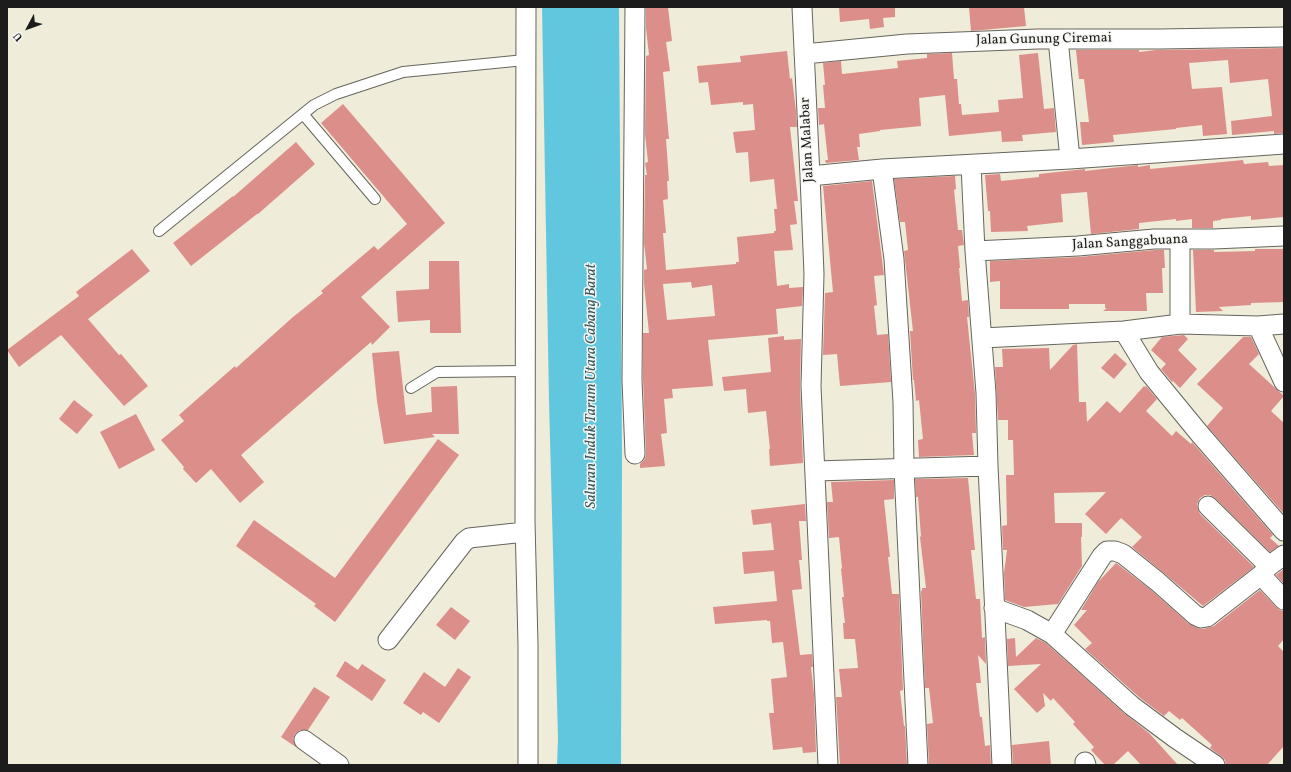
<!DOCTYPE html>
<html>
<head>
<meta charset="utf-8">
<style>
  body { margin:0 }
  #map { position:relative; width:1291px; height:772px; overflow:hidden; background:#efecd9; font-family:Vollkorn,serif }
  canvas { display:block }
  .frame { position:absolute; inset:0; border:8px solid #1c1c1c; pointer-events:none }
  .north { position:absolute; left:8px; top:8px; width:40px; height:40px; -webkit-text-stroke:3px #f6f6f2; paint-order:stroke; rotate:229deg; font-size:11px; font-weight:700; line-height:16px; text-align:center; color:#1c1c1c }
  .north::after { content:''; display:block; margin:auto; width:14px; height:18px; background:#1c1c1c; clip-path:polygon(50% 0,100% 100%,50% 72%,0 100%) }
</style>
</head>
<body>
<div id="map">
<canvas width="1291" height="772"></canvas>
<div class="frame"></div>
<div class="north">U</div>
</div>
<script>
const g = document.querySelector('canvas').getContext('2d');
g.lineJoin = 'round';
function fillPath(path, color) { g.fillStyle = color; g.fill(path, 'evenodd'); }
function trace(path, color, width, dash) { g.strokeStyle = color; g.lineWidth = width; g.lineCap = dash ? 'butt' : 'round'; g.setLineDash(dash || []); g.stroke(path); }
function write(font, color, halo, rows, align = 'center') {
  g.font = font + ' Vollkorn,serif'; g.lineWidth = 3; g.setLineDash([]); g.textBaseline = 'middle'; g.strokeStyle = halo; g.fillStyle = color; for (const [text, x, y, turn = 0] of rows) {
    g.save(); g.translate(x, y); g.rotate((+turn || 0) * Math.PI / 180); g.textAlign = isNaN(turn) ? turn : align; if (halo) g.strokeText(text, 0, 0); g.fillText(text, 0, 0); g.restore();
  }
}
const water = new Path2D(`
  M 542,7 L 619,7 L 622,457 L 621,765 L 557,765 L 558,739 L 549,401 Z`);
const building = new Path2D(`
  M 646,7 L 668,7 L 672,41 L 666,42 L 670,71 L 663,72 L 669,139 L 666,139 L 669,181 L 667,181 L 668,199 L 663,200 L 666,233 L 663,233 L 666,270 L 736,264 L 736,262 L 739,262 L 737,237 L 774,233 L 774,231 L 776,231 L 774,209 L 777,209 L 774,179 L 750,182 L 748,152 L 736,153 L 733,132 L 755,130 L 753,104 L 743,105 L 743,102 L 711,105 L 708,82 L 699,83 L 697,66 L 741,62 L 740,56 L 787,51 L 790,79 L 792,78 L 796,111 L 797,127 L 790,127 L 798,201 L 794,201 L 797,224 L 790,225 L 793,250 L 774,251 L 777,286 L 789,284 L 789,288 L 803,287 L 802,306 L 776,309 L 778,334 L 708,340 L 713,386 L 672,389 L 673,398 L 664,399 L 667,433 L 661,434 L 665,466 L 640,468 L 640,464 L 645,459 L 646,454 L 643,380 L 643,333 L 649,333 L 644,283 L 644,270 L 647,269 L 644,243 L 645,175 L 647,175 L 645,163 L 648,162 L 645,134 L 646,56 L 649,55 L 646,28 ZM 691,282 L 692,288 L 712,285 L 715,316 L 667,320 L 663,284 Z
  M 839,7 L 895,7 L 895,17 L 883,18 L 884,27 L 870,29 L 869,19 L 840,22 Z
  M 969,7 L 1024,7 L 1026,26 L 971,31 Z
  M 1284,48 L 1284,133 L 1274,134 L 1274,131 L 1232,135 L 1231,121 L 1272,116 L 1268,79 L 1230,83 L 1228,60 L 1189,63 L 1192,89 L 1222,87 L 1227,134 L 1203,136 L 1202,125 L 1176,128 L 1176,129 L 1113,135 L 1114,142 L 1082,145 L 1080,122 L 1089,122 L 1084,79 L 1079,79 L 1076,50 L 1139,50 L 1139,52 L 1156,50 Z
  M 952,53 L 954,79 L 957,79 L 959,104 L 961,104 L 962,115 L 999,112 L 998,100 L 1023,98 L 1019,55 L 1038,53 L 1044,109 L 1054,108 L 1056,132 L 1022,135 L 1023,141 L 1002,142 L 1001,131 L 949,136 L 945,95 L 919,98 L 921,126 L 880,130 L 880,131 L 859,134 L 860,147 L 857,147 L 859,160 L 826,163 L 825,160 L 828,160 L 824,124 L 819,125 L 818,108 L 825,108 L 823,85 L 825,85 L 823,63 L 841,61 L 842,74 L 898,68 L 897,61 L 927,58 L 927,54 Z
  M 343,104 L 445,223 L 361,297 L 390,327 L 372,345 L 371,342 L 241,455 L 264,482 L 240,503 L 211,469 L 196,483 L 183,469 L 184,467 L 161,440 L 184,421 L 179,415 L 235,366 L 236,368 L 293,317 L 323,293 L 321,291 L 374,246 L 378,250 L 407,224 L 321,123 Z
  M 296,142 L 315,164 L 258,214 L 257,214 L 191,266 L 173,243 L 233,196 L 233,197 Z
  M 1243,160 L 1244,164 L 1268,162 L 1269,166 L 1284,165 L 1284,217 L 1251,220 L 1251,216 L 1221,219 L 1221,220 L 1213,221 L 1213,228 L 1192,228 L 1192,219 L 1176,221 L 1176,219 L 1139,223 L 1139,229 L 1091,234 L 1087,192 L 1061,194 L 1063,222 L 1027,226 L 1028,231 L 991,232 L 990,211 L 988,211 L 985,175 L 1000,174 L 1001,181 L 1039,177 L 1039,174 L 1085,169 L 1085,171 L 1138,165 L 1138,167 L 1150,165 L 1150,169 Z
  M 955,176 L 956,189 L 954,190 L 958,230 L 962,230 L 964,245 L 958,246 L 960,268 L 959,268 L 962,301 L 968,300 L 969,317 L 967,317 L 975,394 L 976,433 L 972,433 L 974,455 L 919,457 L 918,440 L 923,439 L 919,400 L 916,401 L 914,380 L 913,380 L 910,331 L 913,331 L 904,251 L 908,250 L 905,222 L 900,222 L 894,179 Z
  M 872,181 L 884,275 L 874,276 L 877,305 L 874,306 L 877,335 L 888,334 L 891,382 L 840,386 L 837,354 L 823,355 L 825,293 L 833,292 L 823,186 Z
  M 132,249 L 150,271 L 88,319 L 119,355 L 121,354 L 148,386 L 124,406 L 61,335 L 19,367 L 7,350 L 79,296 L 76,292 Z
  M 1255,249 L 1284,249 L 1284,302 L 1251,303 L 1251,305 L 1219,307 L 1223,311 L 1196,312 L 1193,250 L 1214,250 L 1214,252 L 1255,251 Z
  M 1155,250 L 1164,250 L 1165,268 L 1162,268 L 1163,293 L 1146,293 L 1147,311 L 1103,311 L 1107,308 L 1105,308 L 1105,304 L 1069,304 L 1069,309 L 1000,309 L 1000,281 L 990,282 L 990,261 L 1079,257 Z
  M 429,261 L 459,261 L 461,333 L 430,333 L 430,320 L 398,322 L 396,291 L 429,289 Z
  M 1184,335 L 1188,339 L 1178,350 L 1197,369 L 1180,388 L 1173,381 L 1172,382 L 1161,369 L 1166,364 L 1151,350 L 1162,337 Z
  M 784,336 L 784,340 L 801,339 L 800,386 L 803,463 L 770,466 L 769,449 L 770,449 L 766,411 L 748,413 L 746,389 L 724,391 L 722,377 L 771,372 L 768,338 Z
  M 1243,337 L 1251,337 L 1259,354 L 1249,364 L 1284,396 L 1271,411 L 1284,423 L 1284,514 L 1207,426 L 1223,408 L 1197,384 Z
  M 1077,344 L 1079,402 L 1086,402 L 1087,422 L 1107,401 L 1120,413 L 1144,386 L 1145,387 L 1146,386 L 1157,399 L 1146,411 L 1172,436 L 1176,431 L 1191,444 L 1192,442 L 1273,535 L 1270,538 L 1279,546 L 1270,552 L 1215,498 L 1210,495 L 1205,495 L 1200,498 L 1197,504 L 1198,509 L 1200,514 L 1254,567 L 1203,606 L 1165,574 L 1132,547 L 1142,537 L 1121,518 L 1106,534 L 1085,514 L 1106,492 L 1054,493 L 1055,523 L 1082,523 L 1082,537 L 1081,537 L 1082,566 L 1058,604 L 1024,607 L 1005,600 L 1004,573 L 1007,550 L 1003,550 L 1002,526 L 1007,525 L 1006,475 L 1014,475 L 1013,440 L 1008,440 L 1008,420 L 998,420 L 995,367 L 1003,367 L 1002,349 L 1049,348 L 1050,370 L 1073,345 Z
  M 399,351 L 406,415 L 432,412 L 431,387 L 457,386 L 459,434 L 432,434 L 435,437 L 384,444 L 377,401 L 372,353 Z
  M 1115,353 L 1127,364 L 1114,379 L 1101,368 Z
  M 74,400 L 93,415 L 77,434 L 59,419 Z
  M 136,414 L 155,450 L 119,469 L 100,432 Z
  M 438,439 L 459,455 L 335,622 L 314,606 L 316,604 L 236,546 L 254,520 L 335,578 Z
  M 968,478 L 975,550 L 971,550 L 976,599 L 980,599 L 982,638 L 985,637 L 986,664 L 978,655 L 981,683 L 976,683 L 980,717 L 982,717 L 985,746 L 990,745 L 991,765 L 929,765 L 927,724 L 933,723 L 929,688 L 925,688 L 921,591 L 922,591 L 922,588 L 926,588 L 920,537 L 921,536 L 918,497 L 916,497 L 915,479 Z
  M 894,480 L 894,499 L 884,500 L 890,557 L 888,557 L 892,594 L 899,594 L 903,690 L 900,691 L 904,726 L 905,726 L 907,765 L 840,765 L 836,697 L 842,697 L 839,669 L 858,668 L 855,639 L 844,639 L 843,623 L 845,623 L 842,597 L 844,597 L 841,569 L 842,568 L 839,537 L 829,538 L 827,502 L 833,502 L 831,482 Z
  M 805,504 L 806,521 L 799,521 L 802,560 L 799,560 L 802,589 L 792,590 L 800,655 L 812,654 L 813,667 L 811,667 L 814,694 L 816,752 L 803,753 L 802,747 L 773,750 L 769,713 L 774,713 L 771,679 L 787,677 L 783,642 L 772,643 L 770,621 L 767,621 L 767,620 L 715,624 L 713,607 L 777,601 L 774,571 L 744,574 L 742,552 L 774,550 L 771,523 L 753,525 L 751,510 Z
  M 1116,563 L 1151,590 L 1188,623 L 1197,628 L 1203,629 L 1214,626 L 1260,590 L 1276,607 L 1280,610 L 1284,611 L 1284,639 L 1278,646 L 1284,652 L 1284,746 L 1267,765 L 1226,765 L 1225,760 L 1221,756 L 1210,748 L 1212,745 L 1182,718 L 1180,720 L 1169,711 L 1164,716 L 1139,697 L 1085,649 L 1092,643 L 1074,625 L 1087,610 L 1081,610 L 1098,582 Z
  M 1284,569 L 1284,584 L 1276,575 Z
  M 451,607 L 470,621 L 455,640 L 436,625 Z
  M 1015,638 L 1016,657 L 1036,638 L 1046,643 L 1125,714 L 1149,733 L 1178,765 L 1141,765 L 1128,751 L 1113,765 L 1105,765 L 1091,750 L 1094,747 L 1073,724 L 1075,722 L 1053,698 L 1051,701 L 1043,693 L 1045,706 L 1037,713 L 1014,689 L 1041,664 L 1008,666 L 1007,639 Z
  M 345,661 L 358,670 L 362,664 L 386,680 L 372,701 L 336,676 Z
  M 458,668 L 471,677 L 439,723 L 423,712 L 421,715 L 403,703 L 424,672 L 445,687 Z
  M 314,687 L 330,697 L 308,730 L 300,730 L 295,734 L 293,739 L 296,747 L 281,737 Z
  M 1049,741 L 1051,765 L 1013,765 L 1012,745 Z`);
const lane = new Path2D(`
  M 303,114 L 375,199
  M 159,231 L 314,105 L 336,94 L 403,72 L 525,60
  M 411,388 L 437,372 L 524,371`);
const street = new Path2D(`
  M 526,7 L 525,521 L 528,645 L 528,765
  M 802,7 L 810,176 L 814,274 L 811,386 L 828,765
  M 1058,39 L 1070,159
  M 804,54 L 907,44 L 1038,39 L 1160,39 L 1284,37
  M 971,165 L 975,251 L 986,393 L 988,466 L 1002,765
  M 882,169 L 894,259 L 903,402 L 904,469 L 918,765
  M 810,176 L 882,169 L 1070,159 L 1284,144
  M 975,251 L 1078,246 L 1154,239 L 1213,239 L 1284,236
  M 1180,324 L 1180,239
  M 1258,326 L 1284,382
  M 1124,331 L 1149,372 L 1199,433 L 1284,531
  M 982,338 L 1124,331 L 1180,324 L 1258,326 L 1284,324
  M 635,454 L 632,380 L 635,7
  M 815,471 L 988,466
  M 1208,506 L 1269,566
  M 1261,575 L 1284,600
  M 994,608 L 1027,620 L 1052,634 L 1132,706 L 1175,738 L 1215,765
  M 1052,634 L 1102,556 L 1107,551 L 1115,551 L 1123,554 L 1158,582 L 1195,615 L 1201,618 L 1207,617 L 1261,575 L 1269,566 L 1284,555
  M 388,640 L 464,542 L 469,538 L 525,532
  M 304,740 L 339,765
  M 1085,762 L 1086,765`);
const streetNames = [
  ["Jalan Gunung Ciremai",1044,40,-1],
  ["Jalan Malabar",808,140,-93],
  ["Jalan Sanggabuana",1130,243,-3]
];
const waterNames = [
  ["Saluran Induk Tarum Utara Cabang Barat",592,386,-90]
];
fillPath(water, '#61c7de');
fillPath(building, '#dc8e8a');
trace(lane, '#66655e', 12);
trace(street, '#66655e', 21);
trace(lane, '#fff', 10);
trace(street, '#fff', 19);
write('14px', '#1c1c1c', '#f6f6f2', streetNames);
write('italic 15px', '#345860', '#f6f6f2', waterNames);
</script>
</body>
</html>
